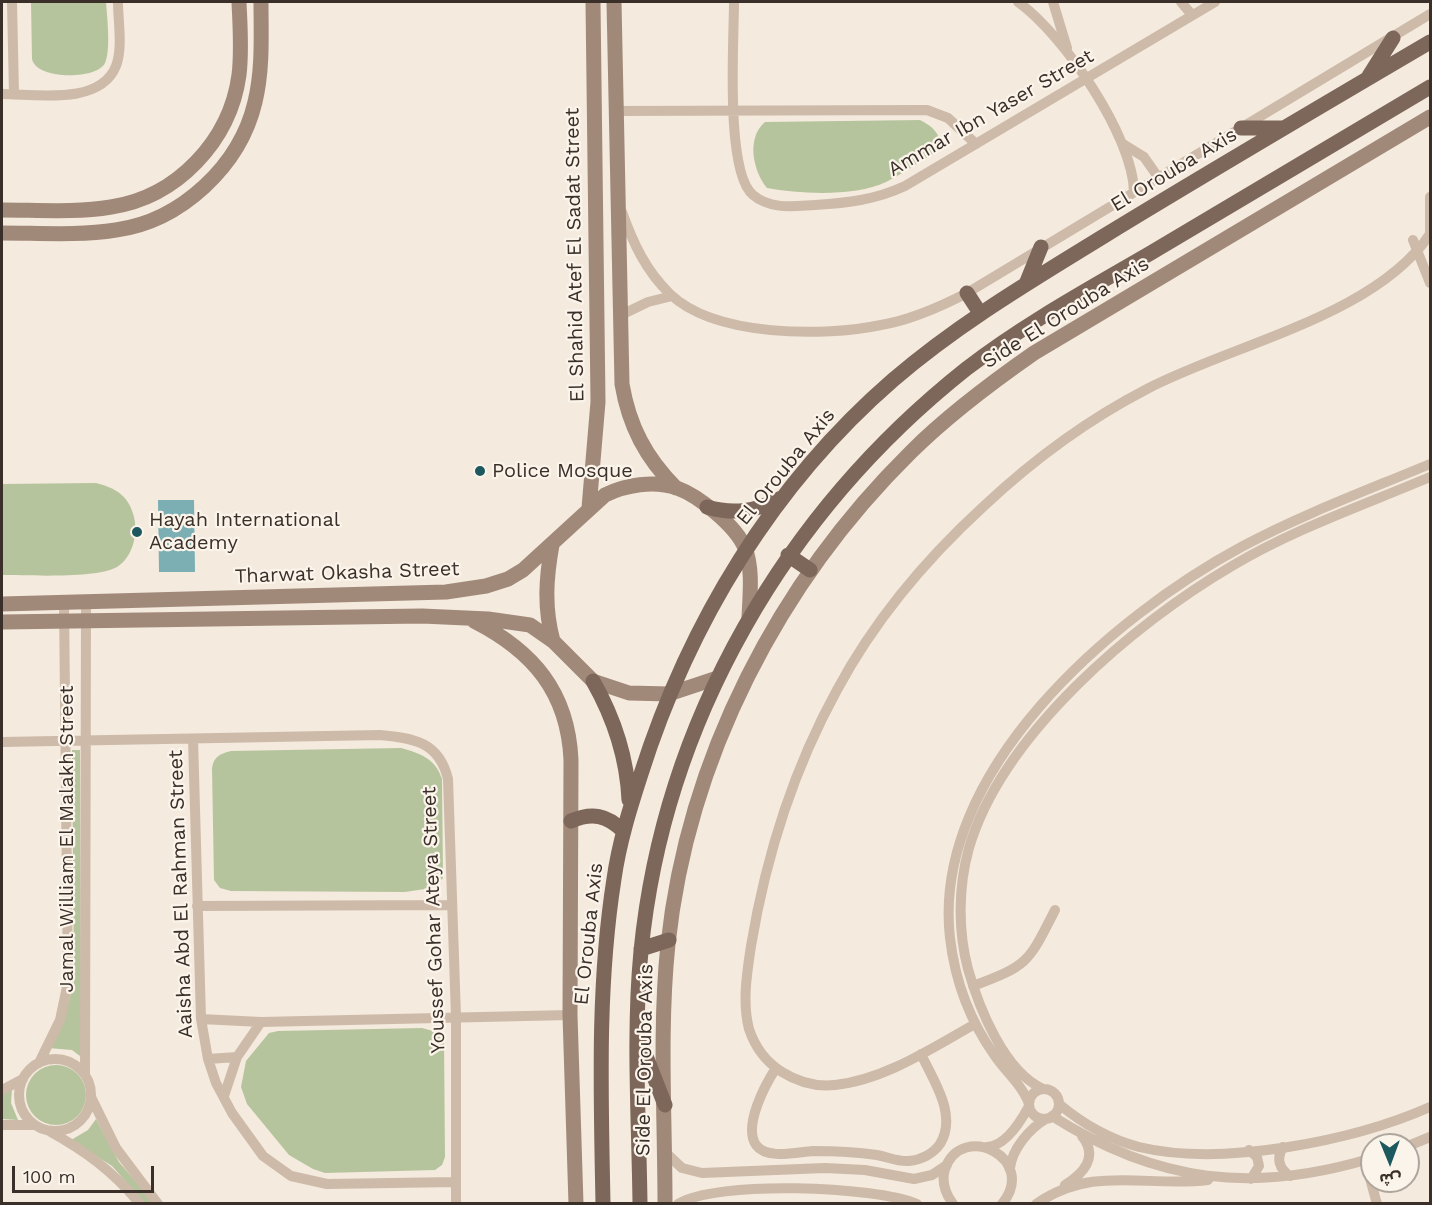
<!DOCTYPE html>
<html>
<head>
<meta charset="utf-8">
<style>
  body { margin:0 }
  #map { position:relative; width:1432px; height:1205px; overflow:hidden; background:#f4eade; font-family:"Work Sans","Noto Sans Arabic",sans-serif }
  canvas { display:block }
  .frame { position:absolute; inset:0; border:3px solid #3a2f29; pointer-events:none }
  .north { position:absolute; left:1360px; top:1133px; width:60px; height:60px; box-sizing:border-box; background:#fbf4eb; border:2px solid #aea59d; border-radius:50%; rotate:179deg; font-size:16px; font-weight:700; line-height:24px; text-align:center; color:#3a2f29 }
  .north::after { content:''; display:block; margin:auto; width:21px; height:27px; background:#1c585e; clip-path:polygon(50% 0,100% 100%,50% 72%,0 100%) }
  .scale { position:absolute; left:12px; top:1166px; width:142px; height:27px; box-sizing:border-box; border:3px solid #3a2f29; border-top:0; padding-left:8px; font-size:18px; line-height:21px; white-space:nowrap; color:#3a2f29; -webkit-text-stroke:4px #fbf4eb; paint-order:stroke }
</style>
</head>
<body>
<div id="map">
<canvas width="1432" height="1205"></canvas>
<div class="frame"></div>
<div class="north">ش</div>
<div class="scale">100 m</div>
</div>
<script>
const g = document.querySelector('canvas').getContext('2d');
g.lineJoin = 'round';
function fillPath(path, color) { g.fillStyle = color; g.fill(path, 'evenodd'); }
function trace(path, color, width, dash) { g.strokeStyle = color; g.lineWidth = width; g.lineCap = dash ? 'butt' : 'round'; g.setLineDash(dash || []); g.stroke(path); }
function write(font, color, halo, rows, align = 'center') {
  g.font = font + ' "Work Sans",sans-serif'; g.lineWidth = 4.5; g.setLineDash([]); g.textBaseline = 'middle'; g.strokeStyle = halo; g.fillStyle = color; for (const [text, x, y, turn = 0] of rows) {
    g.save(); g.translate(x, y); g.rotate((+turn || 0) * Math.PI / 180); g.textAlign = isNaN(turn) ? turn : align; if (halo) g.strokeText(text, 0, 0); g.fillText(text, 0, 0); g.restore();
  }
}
const green = new Path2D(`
  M 31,2 L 106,2 C 107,16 111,50 105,63 C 97,80 36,80 32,59 Z
  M 920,120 C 933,127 939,132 941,146 L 938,151 C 921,161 904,173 886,182 C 855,197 800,194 767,188 C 753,171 746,138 765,122 Z
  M 96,483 C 116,488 129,496 134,517 C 138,534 133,557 117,567 C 95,579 28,575 2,575 L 2,484 Z
  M 401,748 C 420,753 436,759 442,779 L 443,878 L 435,886 L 425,889 L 405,892 L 231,891 L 220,888 L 214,880 L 212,768 C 214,756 220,754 231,751 Z
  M 72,750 L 80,750 L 81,1010 L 84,1059 L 72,1050 L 48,1048 L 63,1024 L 74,981 Z
  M 422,1028 L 433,1031 L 444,1041 L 445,1157 L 442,1165 L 435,1170 L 325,1173 L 313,1169 L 289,1155 L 247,1104 L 241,1087 L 246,1061 L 269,1033 L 278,1031 Z
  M26 1095a30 30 0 1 1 60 0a30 30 0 1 1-60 0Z
  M 12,1088 L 11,1103 L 18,1120 L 2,1119 L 2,1095 Z
  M 96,1119 L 119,1162 L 154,1203 L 145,1203 L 112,1166 L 71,1140 L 88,1130 Z`);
const water = new Path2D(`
  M 158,500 L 194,500 L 195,572 L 159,572 Z`);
const street = new Path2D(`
  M 12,2 L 14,94
  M 734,2 C 734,40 725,172 753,195 C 771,210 794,206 815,205 C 847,203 875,200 905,186 L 1215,2
  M 1018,2 C 1063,34 1133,136 1134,192
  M 1053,2 L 1067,48
  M 1181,2 L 1192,15
  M 2,94 C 35,94 100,106 116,66 C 123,48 118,21 118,2
  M 616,111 L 927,110 L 948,118 L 976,144
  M 1123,144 L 1144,157 L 1158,177
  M 1430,197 L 1430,238
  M 622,212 C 633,243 646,271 670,294 C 715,337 824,337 881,325 C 911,320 940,307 967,293 L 1430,14
  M 1413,240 L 1430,283
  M 619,316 L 648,302 L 672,296
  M 193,739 L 201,1019 L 208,1059 L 216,1083 L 232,1113 L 263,1156 L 291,1176 L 327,1184 L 456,1182
  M 2,742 L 380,735 C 414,738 439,742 448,779 L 456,1017 L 456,1204
  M 197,906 L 452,905
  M 973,986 C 1029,965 1028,963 1055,910
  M 201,1019 L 261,1022 L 570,1015
  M 975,1024 C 932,1048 884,1080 835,1085 C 816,1087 798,1082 782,1072 C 766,1062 755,1047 749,1029 C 742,1002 747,973 751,946 C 766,856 793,770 837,690 C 874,621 926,559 984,506 C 1033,460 1087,420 1147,389 C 1233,344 1375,316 1430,234
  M 208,1059 L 237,1057
  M19 1095a36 36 0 1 1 72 0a36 36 0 1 1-72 0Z
  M 39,1063 L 60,1020 L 68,982 L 64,603
  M 776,1068 C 765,1085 743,1126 756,1145 C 767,1160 797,1152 813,1151 C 834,1151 856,1152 877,1155 C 888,1157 898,1162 909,1161 C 921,1160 933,1154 940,1144 C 958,1115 933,1080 921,1054
  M 85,1075 L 86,603
  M1029 1104a15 15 0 1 1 30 0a15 15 0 1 1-30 0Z
  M 1043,1089 C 1004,1071 979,1008 968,969 C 958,931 958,887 969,848 C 1002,735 1133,624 1232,566 C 1294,529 1364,505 1430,477
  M 2,1090 L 23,1079
  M 224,1096 L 237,1057 L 261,1022
  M 91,1097 L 116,1148 L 158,1204
  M 1029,1104 C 1023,1086 1005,1071 995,1056 C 970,1021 955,981 950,938 C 931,772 1111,617 1243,546 C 1303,514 1368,490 1430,464
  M 1059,1104 C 1083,1124 1109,1139 1139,1147 C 1222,1167 1353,1141 1430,1107
  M 1052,1116 C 1157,1183 1254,1194 1372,1158
  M 2,1125 L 35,1125
  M 49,1131 C 85,1151 113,1171 140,1204
  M 1408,1146 L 1430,1137
  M 987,1147 C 1006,1146 1021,1121 1029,1106
  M 1283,1147 C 1276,1158 1279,1169 1290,1176
  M 1249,1150 L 1257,1157 L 1259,1166 L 1251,1179
  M 665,1152 L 682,1168 L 702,1173 L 825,1168 L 865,1170 L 914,1179 L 932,1175 L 947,1165
  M 1365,1160 L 1377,1204
  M 1010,1168 C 1012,1149 1030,1128 1046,1119
  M 1065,1185 C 1083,1174 1099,1157 1082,1136
  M 678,1204 C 716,1180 875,1186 917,1204
  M 953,1204 C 945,1193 941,1182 945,1169 C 962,1120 1039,1159 1002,1204
  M 1036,1204 C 1094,1164 1147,1188 1208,1180`);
const secondary = new Path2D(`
  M 614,2 L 622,384 C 629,426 646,458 676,488
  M 2,210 C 37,210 76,213 111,207 C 177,197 230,141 239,75 C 242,51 240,26 239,2
  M 2,233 C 39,233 78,236 116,230 C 181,221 240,166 255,102 C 263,69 261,35 261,2
  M 589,508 L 598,402 L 593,2
  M 552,545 C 546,578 544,608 553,641
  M 2,604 L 446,592 L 486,586 L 508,579 L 523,570 L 605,495 C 625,485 654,480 677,488 C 699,496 736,526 745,548 C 753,568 750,595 749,617
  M 474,621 C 533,651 568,692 571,760 L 570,1015 L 576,1204
  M 2,622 L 422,616 L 488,619 L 530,625 L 553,641 L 593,681 L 629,693 L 669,694 L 717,678
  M 665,1204 C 665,1117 659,1030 668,944 C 688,758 779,582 911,452 C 948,415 991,383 1034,353 L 1430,117`);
const primary = new Path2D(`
  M 1369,76 L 1393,38
  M 1241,128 L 1283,128
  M 1026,284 L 1041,247
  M 967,293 L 980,313
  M 707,507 C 734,515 757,511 781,498
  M 788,555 L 810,570
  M 593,681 C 614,718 627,757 629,800
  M 571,821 C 592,812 607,815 623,831
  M 641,949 L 669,940
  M 642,1046 L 665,1105
  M 603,1204 C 601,1095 597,987 614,879 C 619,843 630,808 641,774 C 689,623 773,484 893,380 C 958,324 1031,281 1104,236 C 1212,170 1321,106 1430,42
  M 640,1204 C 639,1120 633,1034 641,951 C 664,720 786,512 966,369 C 1023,325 1087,290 1149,254 C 1242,198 1337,143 1430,87`);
const markers = [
  [480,471,6,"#1c585e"],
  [137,532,6,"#1c585e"]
];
const streetNames = [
  ["Ammar Ibn Yaser Street",991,113,-30],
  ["El Orouba Axis",1174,170,-31],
  ["El Shahid Atef El Sadat Street",575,255,-91],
  ["Side El Orouba Axis",1066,313,-32],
  ["El Orouba Axis",786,467,-51],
  ["Tharwat Okasha Street",347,573,-2],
  ["Jamal William El Malakh Street",67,839,-90],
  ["Aaisha Abd El Rahman Street",181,894,-92],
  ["Youssef Gohar Ateya Street",434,920,-92],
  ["El Orouba Axis",589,934,-84],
  ["Side El Orouba Axis",645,1060,-89]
];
const poiNames = [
  ["Police Mosque",492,471],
  ["Hayah International",149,520],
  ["Academy",149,543]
];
fillPath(green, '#b6c49d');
fillPath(water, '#7bafb3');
trace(street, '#cdbaa9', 10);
trace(secondary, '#a1897a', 15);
trace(primary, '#7d665a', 15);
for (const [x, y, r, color] of markers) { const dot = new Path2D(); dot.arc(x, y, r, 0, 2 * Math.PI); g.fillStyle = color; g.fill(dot); trace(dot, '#fbf4eb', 2); }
write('20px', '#3a2f29', '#fbf4eb', streetNames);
write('20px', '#3a2f29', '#fbf4eb', poiNames, 'left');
</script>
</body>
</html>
